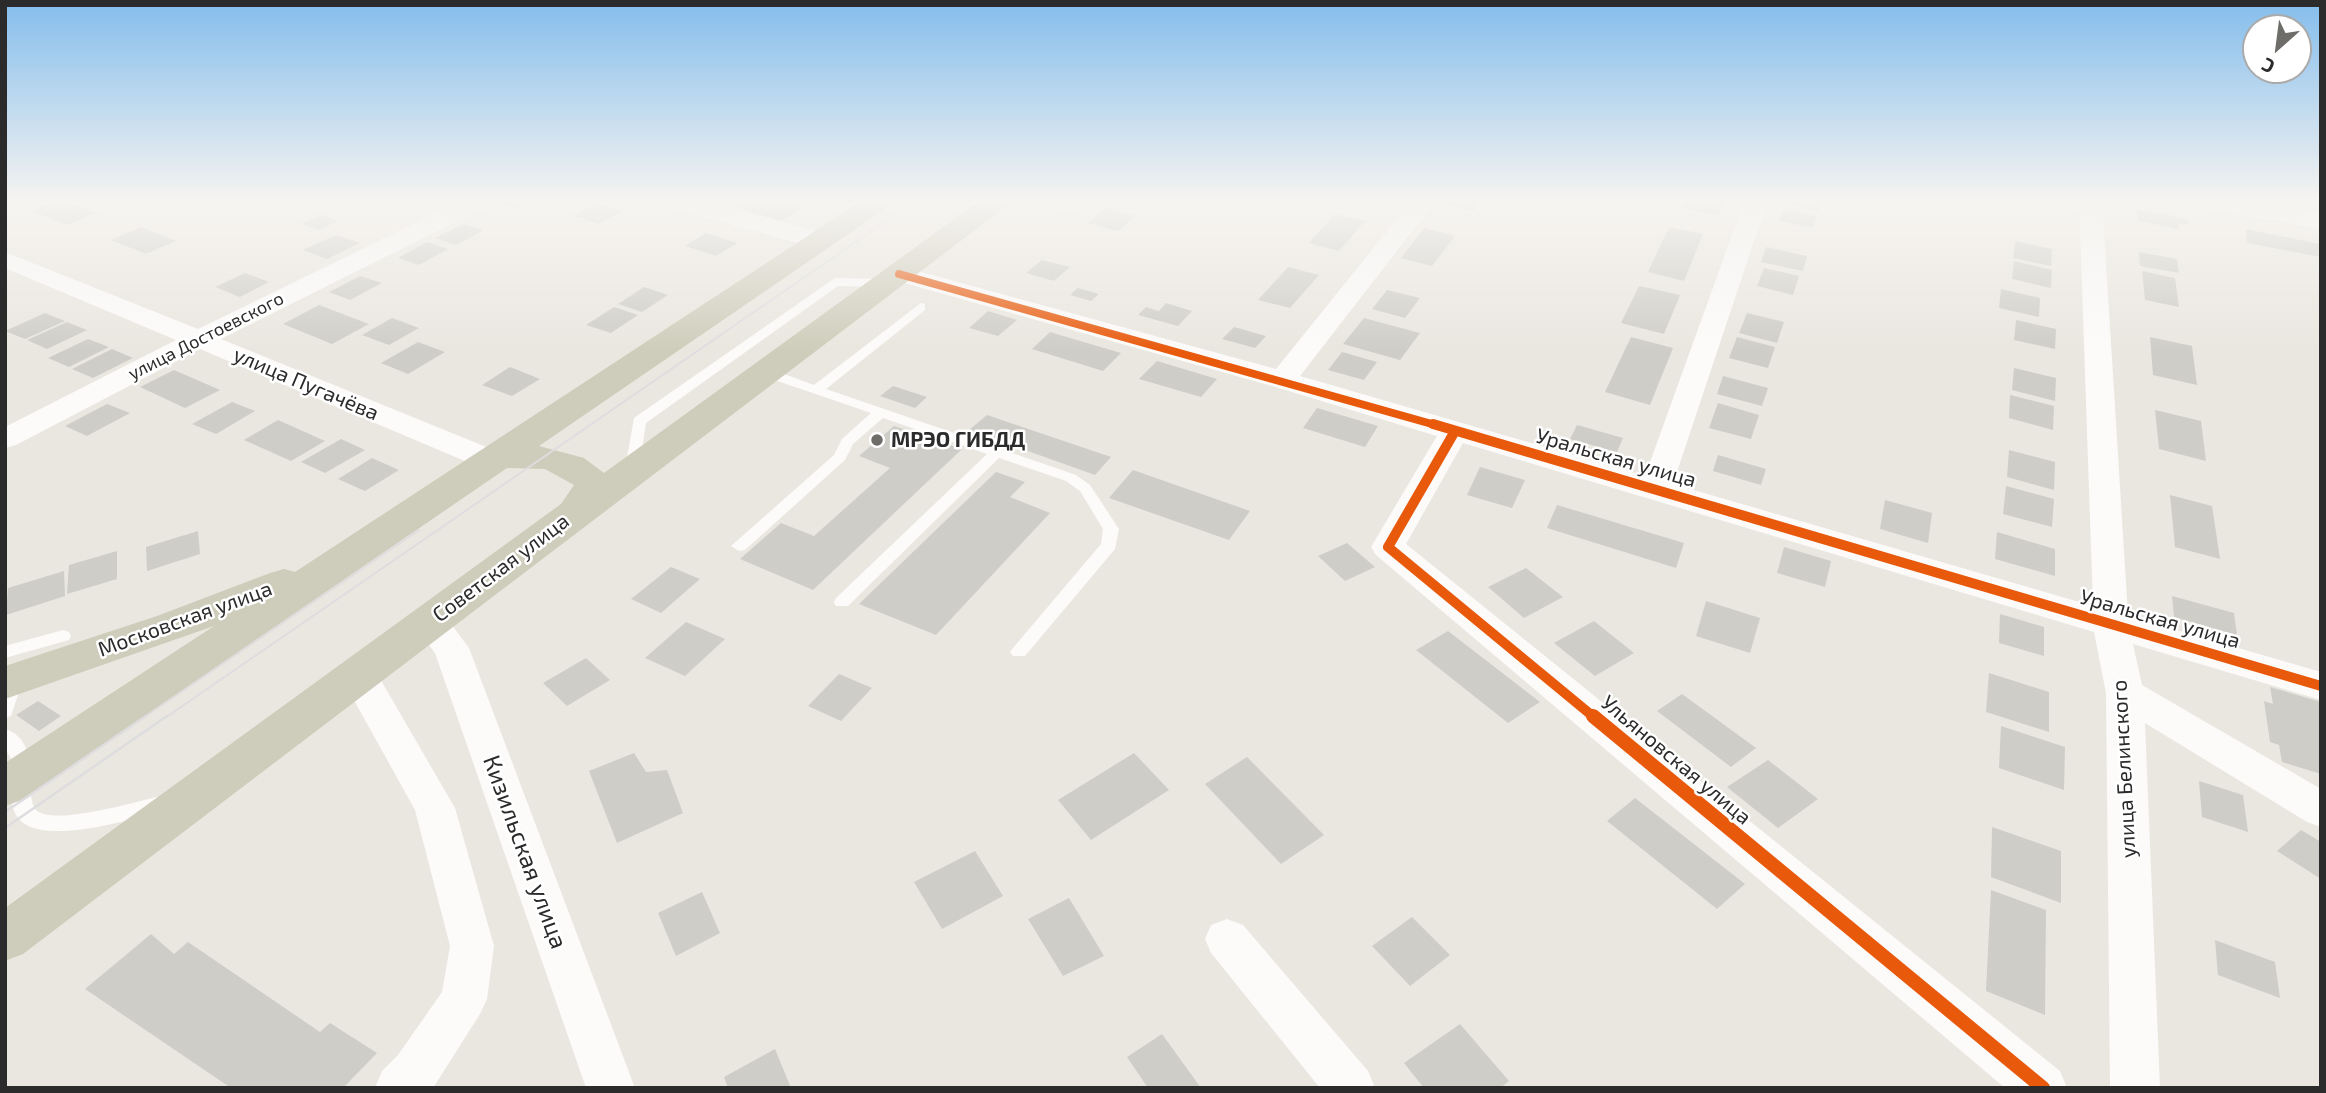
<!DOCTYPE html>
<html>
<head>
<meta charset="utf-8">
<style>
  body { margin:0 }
  #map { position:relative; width:2326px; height:1093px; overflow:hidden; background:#eae7e0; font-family:"Exo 2",sans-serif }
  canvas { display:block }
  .frame { position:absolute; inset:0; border:7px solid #2b2b2b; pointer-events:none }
  .north { position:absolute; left:2242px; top:14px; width:70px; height:70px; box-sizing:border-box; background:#fff; border:2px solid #aaa; border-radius:50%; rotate:208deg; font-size:19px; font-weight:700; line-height:28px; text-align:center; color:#2b2b2b }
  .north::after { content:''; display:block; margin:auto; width:24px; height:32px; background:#6e6d6a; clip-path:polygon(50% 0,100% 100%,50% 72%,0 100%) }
</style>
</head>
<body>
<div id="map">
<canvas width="2326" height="1093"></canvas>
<div class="frame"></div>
<div class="north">С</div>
</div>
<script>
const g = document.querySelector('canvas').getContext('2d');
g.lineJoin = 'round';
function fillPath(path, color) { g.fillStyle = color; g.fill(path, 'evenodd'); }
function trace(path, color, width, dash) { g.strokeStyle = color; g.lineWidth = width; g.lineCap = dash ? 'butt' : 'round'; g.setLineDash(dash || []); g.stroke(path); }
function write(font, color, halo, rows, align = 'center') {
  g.font = font + ' "Exo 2",sans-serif'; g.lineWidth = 5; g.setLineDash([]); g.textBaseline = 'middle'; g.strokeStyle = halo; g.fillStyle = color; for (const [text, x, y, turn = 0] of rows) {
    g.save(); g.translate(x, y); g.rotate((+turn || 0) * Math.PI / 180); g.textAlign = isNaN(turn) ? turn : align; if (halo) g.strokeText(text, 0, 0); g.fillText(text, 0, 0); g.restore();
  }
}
const building = new Path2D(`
  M 62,199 L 97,213 L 67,225 L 32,211 Z
  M 511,199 L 562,199 L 551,205 L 536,201 L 520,209 L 502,204 Z
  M 746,199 L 817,199 L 781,221 L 733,207 Z
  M 1447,199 L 1482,199 L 1473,211 L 1443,204 Z
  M 1685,199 L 1717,199 L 1724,200 L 1718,215 L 1681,208 Z
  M 1787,199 L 1822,199 L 1818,211 L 1785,204 Z
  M 597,203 L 623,211 L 599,224 L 573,216 Z
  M 1106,208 L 1136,216 L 1118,231 L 1087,223 Z
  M 1784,209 L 1817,216 L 1813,228 L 1779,221 Z
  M 2136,209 L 2188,219 L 2189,225 L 2178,223 L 2179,229 L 2138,221 Z
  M 1335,214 L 1365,221 L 1339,251 L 1309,243 Z
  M 321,215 L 338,221 L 318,230 L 301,224 Z
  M 463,224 L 484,230 L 456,245 L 435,238 Z
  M 141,227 L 176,241 L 146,254 L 111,240 Z
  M 1669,227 L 1703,234 L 1684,281 L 1648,272 Z
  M 1424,228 L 1455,236 L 1432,266 L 1401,258 Z
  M 2245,229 L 2321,244 L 2321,257 L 2247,243 Z
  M 706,233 L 737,243 L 716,256 L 685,246 Z
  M 336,235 L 360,243 L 327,259 L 303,250 Z
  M 2015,241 L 2052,249 L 2051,266 L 2013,258 Z
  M 427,242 L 448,249 L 419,265 L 398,258 Z
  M 1766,247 L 1807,256 L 1803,271 L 1761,262 Z
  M 2139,252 L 2177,259 L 2179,273 L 2140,266 Z
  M 1042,260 L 1070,267 L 1054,281 L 1026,273 Z
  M 2014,261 L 2052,270 L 2051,288 L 2012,279 Z
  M 1288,267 L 1319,275 L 1290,308 L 1258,300 Z
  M 1764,268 L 1799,276 L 1793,295 L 1757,286 Z
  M 2142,271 L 2175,278 L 2179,307 L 2145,300 Z
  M 245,273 L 269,282 L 240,297 L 215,287 Z
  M 360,276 L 382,283 L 350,300 L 329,292 Z
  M 1639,286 L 1680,295 L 1664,334 L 1621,323 Z
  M 644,287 L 668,295 L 642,312 L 618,304 Z
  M 1078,288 L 1099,294 L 1091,301 L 1070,295 Z
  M 2001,289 L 2040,298 L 2039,317 L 1999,308 Z
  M 1387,290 L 1420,298 L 1405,318 L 1372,309 Z
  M 1166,303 L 1192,311 L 1178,326 L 1138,315 L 1146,307 L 1159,311 Z
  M 319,305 L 369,324 L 332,344 L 283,324 Z
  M 614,307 L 638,315 L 611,333 L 586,325 Z
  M 988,311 L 1017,320 L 998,336 L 969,328 Z
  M 45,313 L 65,321 L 25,339 L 5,331 Z
  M 1747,313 L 1784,322 L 1777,343 L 1739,333 Z
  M 392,318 L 419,328 L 389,345 L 362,335 Z
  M 1364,318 L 1420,333 L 1400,360 L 1343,344 Z
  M 2016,320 L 2056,329 L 2055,349 L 2014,340 Z
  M 67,322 L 87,330 L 47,349 L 27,340 Z
  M 1234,327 L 1266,336 L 1255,348 L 1222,339 Z
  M 1050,332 L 1121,353 L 1103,371 L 1032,349 Z
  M 1631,337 L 1673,348 L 1650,405 L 1605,392 Z
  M 1737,337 L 1775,347 L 1768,368 L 1729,358 Z
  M 2150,337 L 2192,346 L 2197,385 L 2153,375 Z
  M 88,339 L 109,347 L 69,367 L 48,358 Z
  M 418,342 L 445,352 L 408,374 L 381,363 Z
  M 112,349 L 133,358 L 93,378 L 72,369 Z
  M 1342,352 L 1377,362 L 1364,380 L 1328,370 Z
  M 1157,361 L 1217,379 L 1201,397 L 1139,379 Z
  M 510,367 L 540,379 L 512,396 L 482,385 Z
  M 2014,368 L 2056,378 L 2055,401 L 2012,390 Z
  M 174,370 L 220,390 L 185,408 L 140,387 Z
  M 1723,376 L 1768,388 L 1762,406 L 1717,394 Z
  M 893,386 L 927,397 L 915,408 L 880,396 Z
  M 2010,395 L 2054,406 L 2053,430 L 2009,418 Z
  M 232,402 L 255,411 L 216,434 L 192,424 Z
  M 1718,403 L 1759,415 L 1751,439 L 1709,428 Z
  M 107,404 L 130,413 L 87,436 L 65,426 Z
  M 1317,408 L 1378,426 L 1365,447 L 1303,428 Z
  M 2155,410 L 2201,421 L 2206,461 L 2159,449 Z
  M 987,415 L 1111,457 L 1095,475 L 969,430 Z
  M 278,420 L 325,441 L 291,461 L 244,440 Z
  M 1577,425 L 1623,438 L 1617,452 L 1570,439 Z
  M 894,426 L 962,449 L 813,590 L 740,559 L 781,523 L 814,536 L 890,468 L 859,456 Z
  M 341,439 L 365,450 L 325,473 L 301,462 Z
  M 2009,450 L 2055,462 L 2054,490 L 2007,477 Z
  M 1718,455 L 1766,469 L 1761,485 L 1713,471 Z
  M 372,458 L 399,470 L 365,491 L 338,479 Z
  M 1480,467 L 1525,480 L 1512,508 L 1467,495 Z
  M 1133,470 L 1250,511 L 1229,540 L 1109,498 Z
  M 996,472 L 1025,482 L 1010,497 L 1050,513 L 936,635 L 859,604 Z
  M 2006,486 L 2054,499 L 2052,527 L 2003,514 Z
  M 2170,495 L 2212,506 L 2220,559 L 2175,547 Z
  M 1885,500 L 1932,513 L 1928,543 L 1880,529 Z
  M 1557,505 L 1684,543 L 1676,568 L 1547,528 Z
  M 198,531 L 200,554 L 147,571 L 146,547 Z
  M 1997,532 L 2055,549 L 2055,576 L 1995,559 Z
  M 1347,543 L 1375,567 L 1345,581 L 1318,556 Z
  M 1784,547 L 1831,561 L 1825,587 L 1777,573 Z
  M 117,551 L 117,579 L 67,594 L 69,565 Z
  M 671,567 L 700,579 L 661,613 L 631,599 Z
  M 1526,568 L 1563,597 L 1524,618 L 1488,587 Z
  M 64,571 L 65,596 L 6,615 L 8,588 Z
  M 2172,596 L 2234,613 L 2237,635 L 2174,617 Z
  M 1706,601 L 1760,618 L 1750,653 L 1696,636 Z
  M 2000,614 L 2044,627 L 2044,656 L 1999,643 Z
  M 1594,621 L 1634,653 L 1595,676 L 1554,643 Z
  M 686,622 L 725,639 L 685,676 L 645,658 Z
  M 1448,631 L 1540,702 L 1508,723 L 1416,650 Z
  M 586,658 L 610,680 L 567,706 L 543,683 Z
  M 1989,673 L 2049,692 L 2049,732 L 1986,712 Z
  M 839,674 L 872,688 L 841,721 L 808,706 Z
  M 2270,687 L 2321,702 L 2321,774 L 2282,762 L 2279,745 L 2270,742 L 2264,701 L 2273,704 Z
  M 1682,694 L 1756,748 L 1731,767 L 1657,711 Z
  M 38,701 L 61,716 L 39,731 L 16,715 Z
  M 2001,726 L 2065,747 L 2064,790 L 1999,768 Z
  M 634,753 L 646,772 L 667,770 L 683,813 L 617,843 L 589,771 Z
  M 1134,753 L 1169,790 L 1091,840 L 1058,800 Z
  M 1247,757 L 1324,835 L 1281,864 L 1205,784 Z
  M 1768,760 L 1818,799 L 1778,828 L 1727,787 Z
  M 2199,781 L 2243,795 L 2248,832 L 2202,817 Z
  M 1635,798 L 1745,884 L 1717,909 L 1607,821 Z
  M 1992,827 L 2061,851 L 2061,903 L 1991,877 Z
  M 2301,830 L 2321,842 L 2321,879 L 2277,851 Z
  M 975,851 L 1003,896 L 942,929 L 914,882 Z
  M 1991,890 L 2046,910 L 2045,1015 L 1986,991 Z
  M 702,892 L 720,933 L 676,956 L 658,913 Z
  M 1069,898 L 1104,956 L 1063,976 L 1028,919 Z
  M 1412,917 L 1450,955 L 1410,986 L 1372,946 Z
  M 151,934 L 174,954 L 188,942 L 320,1032 L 330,1023 L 377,1053 L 343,1088 L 231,1088 L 85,989 Z
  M 2215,940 L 2275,962 L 2280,998 L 2218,975 Z
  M 1460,1024 L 1509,1081 L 1500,1088 L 1424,1088 L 1404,1063 Z
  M 1162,1034 L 1201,1088 L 1148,1088 L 1127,1057 Z
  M 775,1049 L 791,1088 L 728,1088 L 724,1077 Z`);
const service = new Path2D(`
  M 1030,199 L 1047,199 L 1075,208 L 1069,211 Z
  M 835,278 L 886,279 L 892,283 L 886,287 L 838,286 L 646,423 L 639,469 L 632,474 L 627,472 L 625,469 L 634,418 Z
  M 921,303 L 925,304 L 925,310 L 826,389 L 1076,475 L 1090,485 L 1119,529 L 1115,549 L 1025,656 L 1013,656 L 1010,652 L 1013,648 L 1101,544 L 1103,529 L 1080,491 L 1066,481 L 999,458 L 848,606 L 836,606 L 834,602 L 836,598 L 987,454 L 883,418 L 853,444 L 845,460 L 745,550 L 739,551 L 731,546 L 834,455 L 842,439 L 871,413 L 760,375 L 760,369 L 770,369 L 814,385 Z
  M 63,630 L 69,632 L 71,636 L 69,640 L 5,658 L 5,646 Z
  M 14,673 L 20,675 L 23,680 L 11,716 L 5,718 L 5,680 L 8,675 Z
  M 5,729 C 47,742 18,804 41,813 C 65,823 138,801 165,795 L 172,797 L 175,803 L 172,809 L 165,811 C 133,818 42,848 18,818 C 7,803 14,782 13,765 C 12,758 9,756 6,750 C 4,745 5,735 5,729 Z`);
const minor = new Path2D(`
  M 465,199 L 495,199 L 491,204 L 221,339 L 501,453 L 505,460 L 501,467 L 490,469 L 479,467 L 200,349 L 16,445 L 5,448 L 5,427 L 176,340 L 5,268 L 5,252 L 198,329 Z
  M 1413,199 L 1437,199 L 1300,376 L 1645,476 L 1745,199 L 1768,199 L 1673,484 L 2093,606 L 2079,199 L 2102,199 L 2128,616 L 2321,672 L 2321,700 L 2133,644 L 2142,685 L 2321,789 L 2321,827 L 2307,822 L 2145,723 L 2160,1088 L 2110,1088 L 2106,693 L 2094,632 L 1463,443 L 1406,544 L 2060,1071 L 2067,1088 L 2005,1088 L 1376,555 L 1371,547 L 1437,436 L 1272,386 L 890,279 L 886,274 L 890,269 L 899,266 L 1276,369 Z
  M 430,609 L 443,613 L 469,648 L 635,1088 L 586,1088 L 435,653 L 412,622 L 417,613 Z
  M 359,661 L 372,665 L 455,808 L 494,946 L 487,999 L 480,1014 L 433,1088 L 375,1088 L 382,1071 L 398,1055 L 442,992 L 450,946 L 415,810 L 340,675 L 346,665 Z
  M 1227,919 L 1243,925 L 1368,1071 L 1375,1088 L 1320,1088 L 1211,953 L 1205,939 L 1211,925 Z`);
const tertiary = new Path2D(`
  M 657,199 L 700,199 L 830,235 L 834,241 L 830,247 L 820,249 L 661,205 Z
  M 2191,199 L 2247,199 L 2321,213 L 2321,229 L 2204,207 L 2195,205 Z`);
const primary = new Path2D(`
  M 864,199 L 895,199 L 891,205 L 539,446 L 584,458 L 604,473 L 982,199 L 1012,199 L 1008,205 L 23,954 L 5,961 L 5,908 L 561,504 L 574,485 L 545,469 L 507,468 L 22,800 L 5,806 L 5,763 L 214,626 L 5,699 L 5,666 L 157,616 L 270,573 L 284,569 L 295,572 Z`);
const tramFar1 = new Path2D(`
  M 143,718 L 419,530
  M 165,718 L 918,199`);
const tram = new Path2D(`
  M 5,812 L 146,716
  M 5,828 L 167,716`);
const cyclewayFar2 = new Path2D(`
  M 899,274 L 1439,426`);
const cyclewayFar1 = new Path2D(`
  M 1433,424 L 2321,686
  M 1455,431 L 1388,547 L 1595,718`);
const cycleway = new Path2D(`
  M 1593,716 L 2043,1088`);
const markers = [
  [877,440,7,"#6e6d6a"]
];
const farStreetnames = [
  ["улица Достоевского",206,336,-27]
];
const streetNames = [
  ["улица Пугачёва",306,384,23],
  ["Уральская улица",1616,458,16],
  ["Советская улица",501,568,-37],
  ["Московская улица",185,619,-20],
  ["Уральская улица",2160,619,16],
  ["Ульяновская улица",1676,760,40],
  ["улица Белинского",2124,769,-93]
];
const poiNames = [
  ["МРЭО ГИБДД",891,440]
];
const nearStreetnames = [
  ["Кизильская улица",525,852,70]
];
fillPath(building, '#cecdc7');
fillPath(service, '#fcfbfa');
fillPath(minor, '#fcfbfa');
fillPath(tertiary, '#fcfbfa');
fillPath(primary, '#cecdbb');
trace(tramFar1, '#dddddf', 2);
trace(tram, '#dddddf', 2.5);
trace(cyclewayFar2, '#e8590c', 8);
trace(cyclewayFar1, '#e8590c', 10);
trace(cycleway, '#e8590c', 14);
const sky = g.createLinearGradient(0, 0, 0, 352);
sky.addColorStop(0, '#84bdec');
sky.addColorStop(0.57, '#f6f4f1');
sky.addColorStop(1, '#f6f4f100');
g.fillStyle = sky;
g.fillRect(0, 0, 2326, 352);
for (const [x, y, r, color] of markers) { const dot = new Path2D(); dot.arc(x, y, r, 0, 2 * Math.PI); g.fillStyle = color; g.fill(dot); trace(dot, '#fff', 2.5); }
write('18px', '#2b2b2b', '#fff', farStreetnames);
write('21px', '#2b2b2b', '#fff', streetNames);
write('bold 21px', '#2b2b2b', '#fff', poiNames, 'left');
write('24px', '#2b2b2b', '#fff', nearStreetnames);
</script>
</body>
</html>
